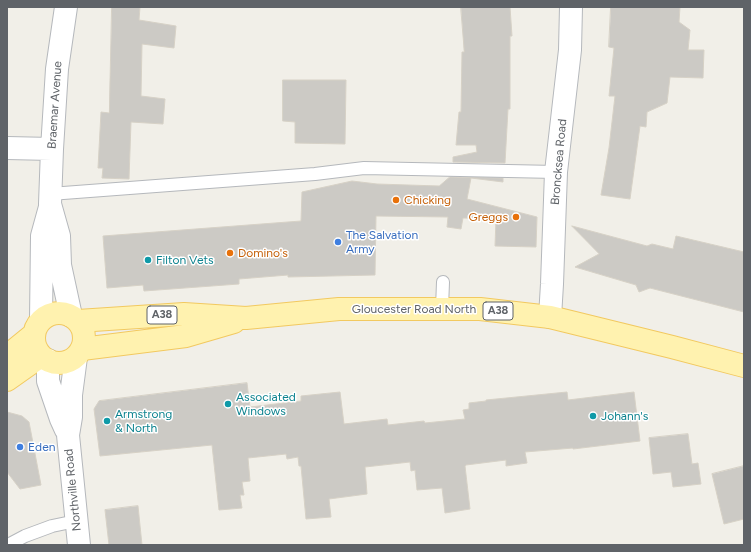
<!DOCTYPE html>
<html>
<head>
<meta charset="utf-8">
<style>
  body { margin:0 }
  #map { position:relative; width:751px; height:552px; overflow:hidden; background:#f1efe8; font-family:Figtree,sans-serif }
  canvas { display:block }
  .frame { position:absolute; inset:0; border:8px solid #5f6368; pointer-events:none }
</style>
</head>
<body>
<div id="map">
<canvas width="751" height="552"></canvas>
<div class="frame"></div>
</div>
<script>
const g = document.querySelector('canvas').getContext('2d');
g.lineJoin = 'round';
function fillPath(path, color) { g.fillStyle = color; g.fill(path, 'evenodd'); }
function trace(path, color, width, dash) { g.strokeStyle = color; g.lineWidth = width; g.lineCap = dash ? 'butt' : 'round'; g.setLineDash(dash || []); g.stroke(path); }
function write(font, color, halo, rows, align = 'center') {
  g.font = font + ' Figtree,sans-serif'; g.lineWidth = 3; g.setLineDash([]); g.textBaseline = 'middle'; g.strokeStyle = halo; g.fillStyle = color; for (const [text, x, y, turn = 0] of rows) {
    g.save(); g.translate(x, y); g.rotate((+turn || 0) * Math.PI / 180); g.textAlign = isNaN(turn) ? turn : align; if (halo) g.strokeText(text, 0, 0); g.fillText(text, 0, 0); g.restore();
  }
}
const building = new Path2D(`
  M 112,7 L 140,7 L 139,20 L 176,26 L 174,48 L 142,44 L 141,96 L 165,99 L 163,124 L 131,122 L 129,179 L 102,178 L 103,168 L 98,168 L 101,112 L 109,113 Z
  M 461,7 L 510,7 L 512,36 L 510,36 L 510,109 L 508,109 L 505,163 L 453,162 L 453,157 L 477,152 L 476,145 L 456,145 L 459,112 L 461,112 L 462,52 L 464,52 Z
  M 611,7 L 680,7 L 679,22 L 690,30 L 688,50 L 704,50 L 703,78 L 670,77 L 667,103 L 647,112 L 646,127 L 640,126 L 630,199 L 601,195 L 609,148 L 615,96 L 609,96 L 614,48 L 609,47 Z
  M 283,80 L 346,80 L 345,144 L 295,143 L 295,122 L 283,121 Z
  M 450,177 L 503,178 L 503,182 L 471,178 L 467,199 L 537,217 L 536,247 L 495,246 L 496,219 L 463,218 L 461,229 L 447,227 L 448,217 L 376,216 L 375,275 L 288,277 L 288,275 L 239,279 L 239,284 L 144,291 L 143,285 L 107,288 L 103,236 L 301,221 L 302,192 L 352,181 L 377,184 L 439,186 Z
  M 572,226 L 647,246 L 652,244 L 673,249 L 676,236 L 744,252 L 744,312 L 650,288 L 639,292 L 636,285 L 575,267 L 599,254 Z
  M 247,383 L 250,407 L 301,401 L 301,396 L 340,392 L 344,424 L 387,419 L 388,425 L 424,421 L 425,423 L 465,419 L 463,410 L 469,409 L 469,403 L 486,401 L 486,400 L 567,392 L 568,400 L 634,392 L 640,441 L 573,449 L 573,448 L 525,452 L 527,463 L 506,466 L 506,460 L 466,465 L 465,466 L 470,509 L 445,513 L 442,488 L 417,490 L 415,470 L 411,471 L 410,462 L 365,467 L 367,494 L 329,499 L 331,517 L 306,519 L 301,466 L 299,466 L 298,457 L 287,459 L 286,454 L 248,458 L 250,481 L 242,482 L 244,495 L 240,495 L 242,508 L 219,510 L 212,445 L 100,456 L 94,409 L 99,401 Z
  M 7,412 L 22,416 L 29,422 L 41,485 L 20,489 L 7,472 Z
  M 688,434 L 692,464 L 698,463 L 701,484 L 673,487 L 671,472 L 653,474 L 649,438 Z
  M 744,466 L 744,519 L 724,524 L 712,474 Z
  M 138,506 L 142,545 L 109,545 L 105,510 Z`);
const lane = new Path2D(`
  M 50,194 L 315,174 L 364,168 L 556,172
  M 442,308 L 443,282
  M 8,545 L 25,536 L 52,526 L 76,521`);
const street = new Path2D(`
  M 66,7 L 57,69 L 52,149 L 50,204 L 59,236 L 60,265 L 71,316
  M 7,148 L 52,149
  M 550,317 L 552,284 L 556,172 L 570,50 L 571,7
  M 41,320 L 42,236 L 50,207
  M 76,357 L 71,395 L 71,417 L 68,435 L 79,545
  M 48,360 L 48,381 L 61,419 L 66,430`);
const primary = new Path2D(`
  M34 338a25 25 0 1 1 50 0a25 25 0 1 1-50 0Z
  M 78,321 L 184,314 L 246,318 L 339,309 L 480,309 L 550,317 L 672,347 L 744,366
  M 82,349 L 186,336 L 234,322
  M 7,356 L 34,334
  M 7,380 L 41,356`);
const markers = [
  [396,200,4,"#e8710a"],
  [516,217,4,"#e8710a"],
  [338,242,4,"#3f7fe0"],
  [230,253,4,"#e8710a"],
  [148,260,4,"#0f9aa8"],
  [228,404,4,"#0f9aa8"],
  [593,416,4,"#0f9aa8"],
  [107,421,4,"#0f9aa8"],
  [20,447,4,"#3f7fe0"]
];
const shields = [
  [498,311,30],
  [162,315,30]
];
const shieldNames = [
  ["A38",498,311],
  ["A38",162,315]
];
const streetNames = [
  ["Braemar Avenue",55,105,-86],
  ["Broncksea Road",559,162,-85],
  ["Gloucester Road North",414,309],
  ["Northville Road",73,490,-96]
];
const foodNames = [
  ["Chicking",404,200],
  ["Greggs",508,217,"right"],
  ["Domino's",238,253]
];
const shopNames = [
  ["The Salvation",346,235],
  ["Army",346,249],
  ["Eden",28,447]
];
const cultureNames = [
  ["Filton Vets",156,260],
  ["Associated",236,397],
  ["Windows",236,411],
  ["Armstrong",115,414],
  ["& North",115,428],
  ["Johann's",601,416]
];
fillPath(building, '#cccac5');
trace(building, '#d6d1c6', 1);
trace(lane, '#b5b8bc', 14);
trace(street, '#b5b8bc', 24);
trace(primary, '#f2c960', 24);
trace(lane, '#fff', 12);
trace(street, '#fff', 22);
trace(primary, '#fff2af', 22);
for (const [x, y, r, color] of markers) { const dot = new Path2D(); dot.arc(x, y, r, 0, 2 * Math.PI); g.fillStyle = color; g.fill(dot); trace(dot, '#fff', 1.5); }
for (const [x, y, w] of shields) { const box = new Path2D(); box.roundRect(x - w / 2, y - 9, w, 18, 3); g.fillStyle = '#fff'; g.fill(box); trace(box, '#5f6368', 1); }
write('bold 11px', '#5f6368', null, shieldNames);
write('12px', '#5f6368', '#fff', streetNames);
write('12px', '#c56008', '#fff', foodNames, 'left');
write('12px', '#366cbe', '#fff', shopNames, 'left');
write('12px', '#0d838f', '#fff', cultureNames, 'left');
</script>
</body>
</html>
